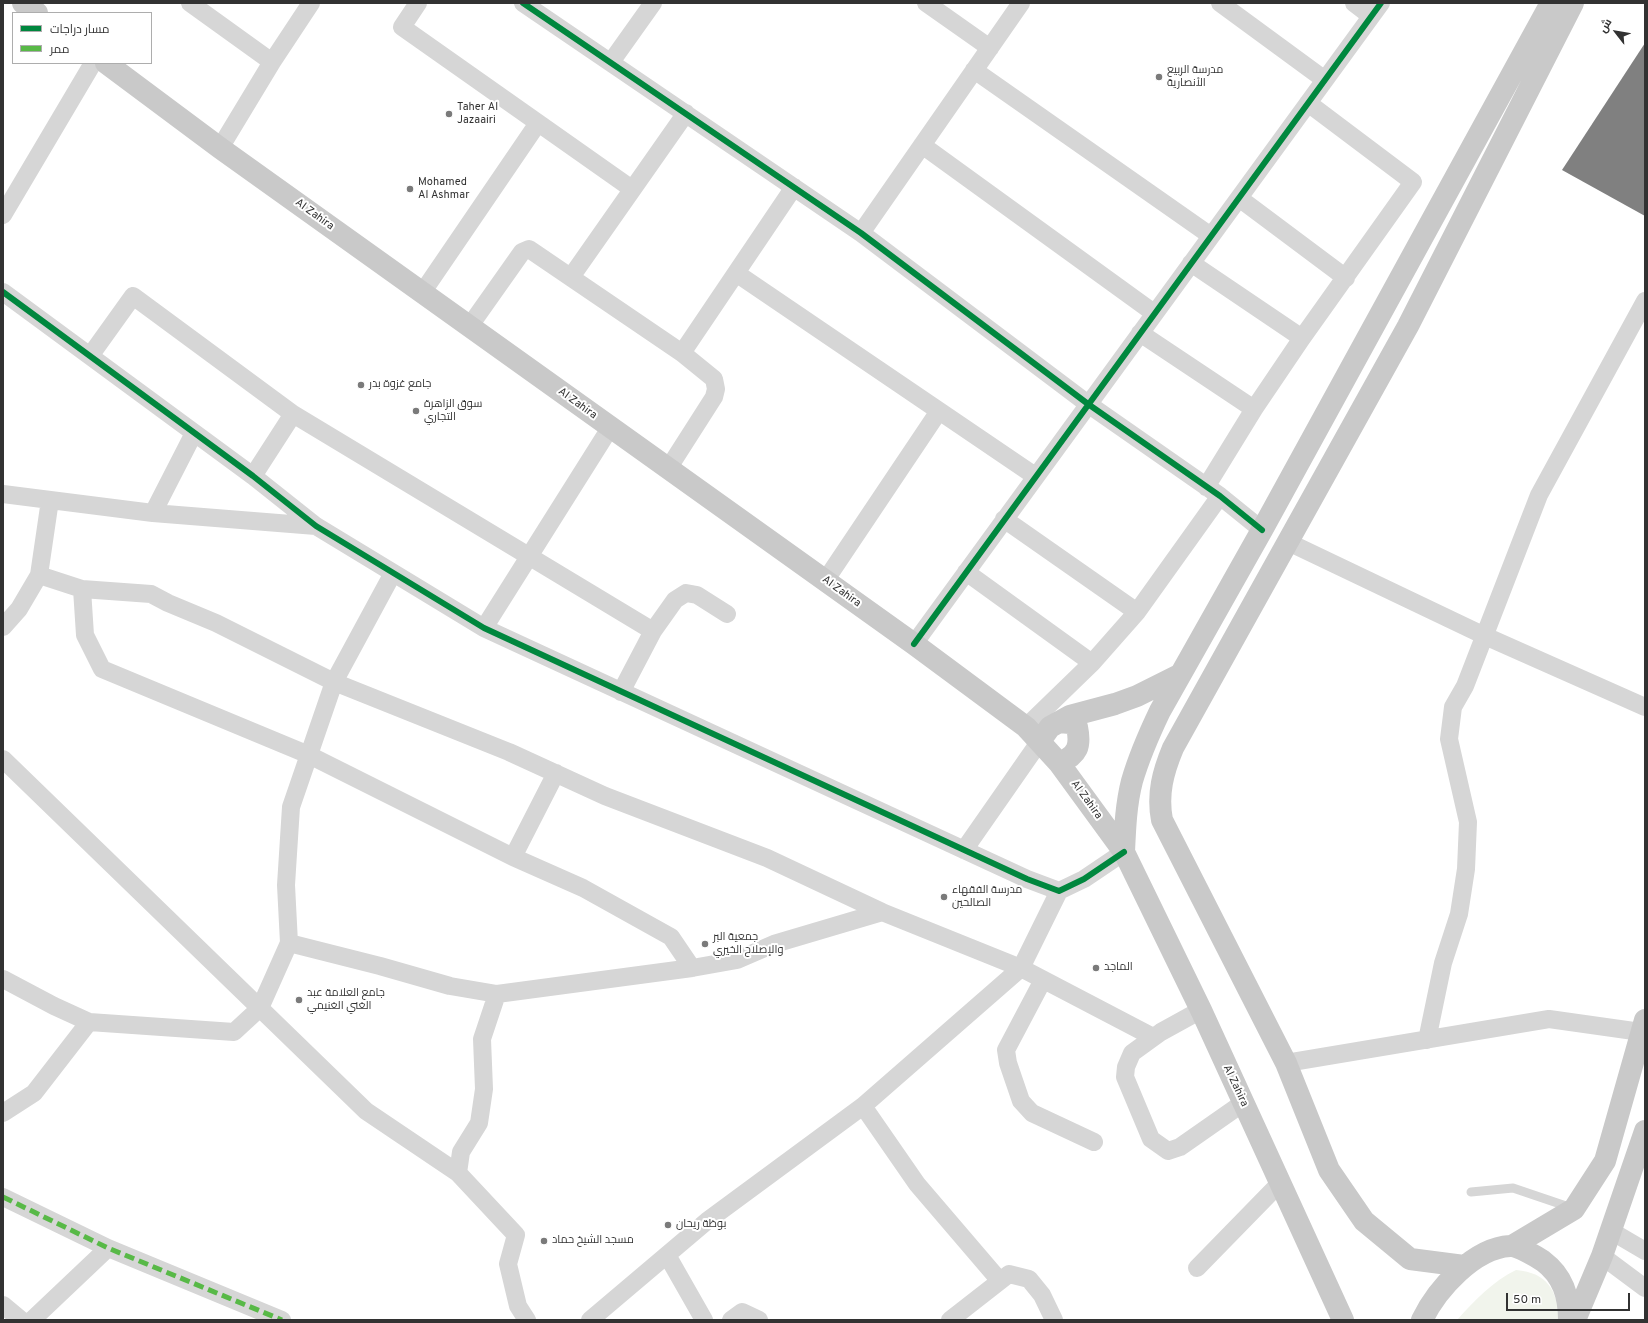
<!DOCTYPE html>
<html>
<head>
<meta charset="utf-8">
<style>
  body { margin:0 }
  #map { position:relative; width:1648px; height:1323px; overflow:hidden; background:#fff; font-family:Overpass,Cairo,sans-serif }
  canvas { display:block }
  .frame { position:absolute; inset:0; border:4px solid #323232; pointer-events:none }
  .legend { position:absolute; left:12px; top:12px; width:140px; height:52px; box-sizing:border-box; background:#fff; border:1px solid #adadad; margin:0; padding:5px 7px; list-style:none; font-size:12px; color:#323232 }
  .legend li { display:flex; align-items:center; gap:8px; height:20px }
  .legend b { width:20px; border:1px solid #adadad }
  .north { position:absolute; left:1596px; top:12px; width:40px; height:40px; -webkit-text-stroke:3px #fff; paint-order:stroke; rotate:301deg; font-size:11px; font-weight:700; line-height:16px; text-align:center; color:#323232 }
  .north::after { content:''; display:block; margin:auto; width:14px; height:18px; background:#323232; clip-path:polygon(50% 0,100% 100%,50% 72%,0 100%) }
  .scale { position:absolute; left:1506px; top:1293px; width:124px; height:18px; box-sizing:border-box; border:2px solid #323232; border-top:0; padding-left:5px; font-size:12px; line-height:14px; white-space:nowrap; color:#323232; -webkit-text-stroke:3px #fff; paint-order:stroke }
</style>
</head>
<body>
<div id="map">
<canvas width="1648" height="1323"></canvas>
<div class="frame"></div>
<ul class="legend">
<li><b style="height:5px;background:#00873e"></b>مسار دراجات</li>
<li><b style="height:5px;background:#58b947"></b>ممر</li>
</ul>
<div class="north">ش</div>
<div class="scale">50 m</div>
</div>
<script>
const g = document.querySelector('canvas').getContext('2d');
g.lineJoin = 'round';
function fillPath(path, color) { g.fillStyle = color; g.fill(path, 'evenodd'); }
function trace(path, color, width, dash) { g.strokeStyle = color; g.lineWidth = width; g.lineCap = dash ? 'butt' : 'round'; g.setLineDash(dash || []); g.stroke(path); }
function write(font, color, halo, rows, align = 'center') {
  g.font = font + ' Overpass,Cairo,sans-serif'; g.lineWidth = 4; g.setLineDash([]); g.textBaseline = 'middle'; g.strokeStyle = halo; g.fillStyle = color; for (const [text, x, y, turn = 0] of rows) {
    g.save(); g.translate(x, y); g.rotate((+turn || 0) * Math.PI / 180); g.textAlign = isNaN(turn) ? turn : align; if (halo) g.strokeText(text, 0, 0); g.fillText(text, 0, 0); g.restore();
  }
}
const green = new Path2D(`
  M 1516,1270 C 1548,1273 1557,1290 1559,1320 L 1457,1320 C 1474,1301 1493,1281 1516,1270 Z`);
const building = new Path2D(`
  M 1645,43 L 1645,216 L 1562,170 Z`);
const lane = new Path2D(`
  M 1471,1192 L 1513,1188 L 1572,1208`);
const street = new Path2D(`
  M 190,3 L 272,62
  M 418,3 L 402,27 L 632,189
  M 523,3 L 861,233 L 1088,404 L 1220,496 L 1262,530
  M 926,3 L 990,48
  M 1220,3 L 1325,80
  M 1354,3 L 1371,16
  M 611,62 L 653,3
  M 974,70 L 1211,236
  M 922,145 L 1154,313
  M 220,148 L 272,62 L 311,3
  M 1239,198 L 1346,278
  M 3,215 L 93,63
  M 861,233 L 1021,3
  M 1191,263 L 1302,338
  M 736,273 L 1035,476
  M 571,277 L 686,113
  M 3,292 L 253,476 L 316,526 L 484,628 L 1027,879 L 1059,891 L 1084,879 L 1124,852
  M 422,293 L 538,123
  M 469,327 L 522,252 L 529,249 L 682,353 L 714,379 L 716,389 L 714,397 L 668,469
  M 1140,333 L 1254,409
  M 682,353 L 794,187
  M 90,356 L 133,296 L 293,414 L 653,631
  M 253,476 L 293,414
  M 1206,487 L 1254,409 L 1302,338 L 1413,182 L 1308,103
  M 3,494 L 153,513 L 316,526
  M 153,513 L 194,433
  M 1004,519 L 1137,612
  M 1288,542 L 1485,636 L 1645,707
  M 966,572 L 1092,663
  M 39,575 L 82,589 L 151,594 L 168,603 L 216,623 L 334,682 L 509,752 L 605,796 L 767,858 L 882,912 L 1021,968 L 1153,1037
  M 825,581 L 939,411
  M 82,589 L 85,635 L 102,669 L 309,755 L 513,857 L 583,888 L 671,937 L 692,968
  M 3,627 L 19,609 L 39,575 L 50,500
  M 484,628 L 610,428
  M 914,644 L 1381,3
  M 621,692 L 653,631 L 675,600 L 686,593 L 697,595 L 727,614
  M 1026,727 L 1092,663 L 1137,612 L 1220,496
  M 3,759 L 366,1111 L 458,1173
  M 964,850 L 1040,741
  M 513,857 L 556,773
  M 289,943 L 380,966 L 450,986 L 497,994 L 692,968 L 737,960 L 774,944 L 882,912
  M 3,979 L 54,1006 L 89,1022
  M 1043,980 L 1006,1050 L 1008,1063 L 1021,1101 L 1032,1113 L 1094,1142
  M 497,994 L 482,1039 L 484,1089 L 479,1123 L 461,1152 L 458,1173 L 516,1235 L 508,1264 L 518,1306 L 527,1320
  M 1201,1010 L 1161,1032 L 1132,1053 L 1126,1067 L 1125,1077 L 1151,1139 L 1168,1151 L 1180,1147 L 1243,1103
  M 1427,1040 L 1443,963 L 1459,914 L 1466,869 L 1468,822 L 1449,739 L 1453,707 L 1465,686 L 1539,495 L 1645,301
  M 1286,1063 L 1549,1019 L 1641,1032 L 1645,1031
  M 863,1106 L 917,1184 L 1000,1281
  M 3,1113 L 34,1093 L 89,1022 L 234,1032 L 260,1008 L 289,943 L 286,885 L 291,807 L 334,682 L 393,573
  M 3,1197 L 108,1248 L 282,1320
  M 1611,1231 L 1645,1251
  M 667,1255 L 704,1320
  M 1602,1256 L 1645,1288
  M 1197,1268 L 1280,1183
  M 3,1305 L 21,1320
  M 32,1320 L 108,1248
  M 590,1320 L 707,1221 L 863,1106 L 1021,968 L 1059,891
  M 731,1320 L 742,1312 L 759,1320
  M 950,1320 L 1009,1274 L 1029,1279 L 1042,1295 L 1054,1320`);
const primary = new Path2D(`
  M 23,3 L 37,13
  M 106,63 L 220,148 L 914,644 L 1026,727 L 1059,763 L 1124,852 L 1201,1010 L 1343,1320
  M 1040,741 L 1050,727 L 1070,716 L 1115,704 L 1137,696 L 1179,675
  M 1059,763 C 1078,755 1081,746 1077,727 L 1070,723 L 1059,722
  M 1124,852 C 1125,829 1126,804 1132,781 C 1139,757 1149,734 1160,711 L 1262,530 L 1551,3
  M 1512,1246 L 1574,1209 L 1605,1161 L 1645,1020
  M 1464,1266 L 1410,1259 L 1364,1221 L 1329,1170 L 1286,1063 L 1162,820 C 1157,794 1163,772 1173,748 L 1408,326 L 1573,3
  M 1422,1320 C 1437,1289 1474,1248 1510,1246 C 1517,1245 1537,1257 1543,1261 C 1563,1276 1569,1296 1569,1320
  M 1575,1320 L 1602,1256 L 1645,1131`);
const quiet = new Path2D(`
  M 3,1197 L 108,1248 L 282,1320`);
const cycleway = new Path2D(`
  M 523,3 L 861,233 L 1088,404 L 1220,496 L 1262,530
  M 3,292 L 253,476 L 316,526 L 484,628 L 1027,879 L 1059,891 L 1084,879 L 1124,852
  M 914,644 L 1381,3`);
const markers = [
  [1159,77,4,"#7a7a7a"],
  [449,114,4,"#7a7a7a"],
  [410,189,4,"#7a7a7a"],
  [361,385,4,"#7a7a7a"],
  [416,411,4,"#7a7a7a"],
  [944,897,4,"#7a7a7a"],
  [705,944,4,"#7a7a7a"],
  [1096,968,4,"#7a7a7a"],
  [299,1000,4,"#7a7a7a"],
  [668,1225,4,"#7a7a7a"],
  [544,1241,4,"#7a7a7a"]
];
const poiNames = [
  ["مدرسة الربيع",1167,71],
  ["الأنصارية",1167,84],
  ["Taher Al",457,108],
  ["Jazaairi",457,121],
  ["Mohamed",418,183],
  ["Al Ashmar",418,196],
  ["جامع غزوة بدر",369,385],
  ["سوق الزاهرة",424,405],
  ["التجاري",424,418],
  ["مدرسة الفقهاء",952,891],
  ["الصالحين",952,904],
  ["جمعية البر",713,938],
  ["والإصلاح الخيري",713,951],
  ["الماجد",1104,968],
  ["جامع العلامة عبد",307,994],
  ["الغني الغنيمي",307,1007],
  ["بوظة ريحان",676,1225],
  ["مسجد الشيخ حماد",552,1241]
];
const streetNames = [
  ["Al Zahira",314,215,36],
  ["Al Zahira",577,404,36],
  ["Al Zahira",841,592,36],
  ["Al Zahira",1086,800,54],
  ["Al Zahira",1235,1086,65]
];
fillPath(green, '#f1f4ec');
fillPath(building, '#808080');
trace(lane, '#d6d6d6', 9);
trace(street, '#d6d6d6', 18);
trace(primary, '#c9c9c9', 22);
trace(quiet, '#58b947', 5, [10, 5]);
trace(cycleway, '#00873e', 6);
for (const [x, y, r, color] of markers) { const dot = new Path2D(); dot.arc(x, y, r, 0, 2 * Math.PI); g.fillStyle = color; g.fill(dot); trace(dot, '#fff', 1.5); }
write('11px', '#323232', '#fff', poiNames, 'left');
write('11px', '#323232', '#fff', streetNames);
</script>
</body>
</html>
